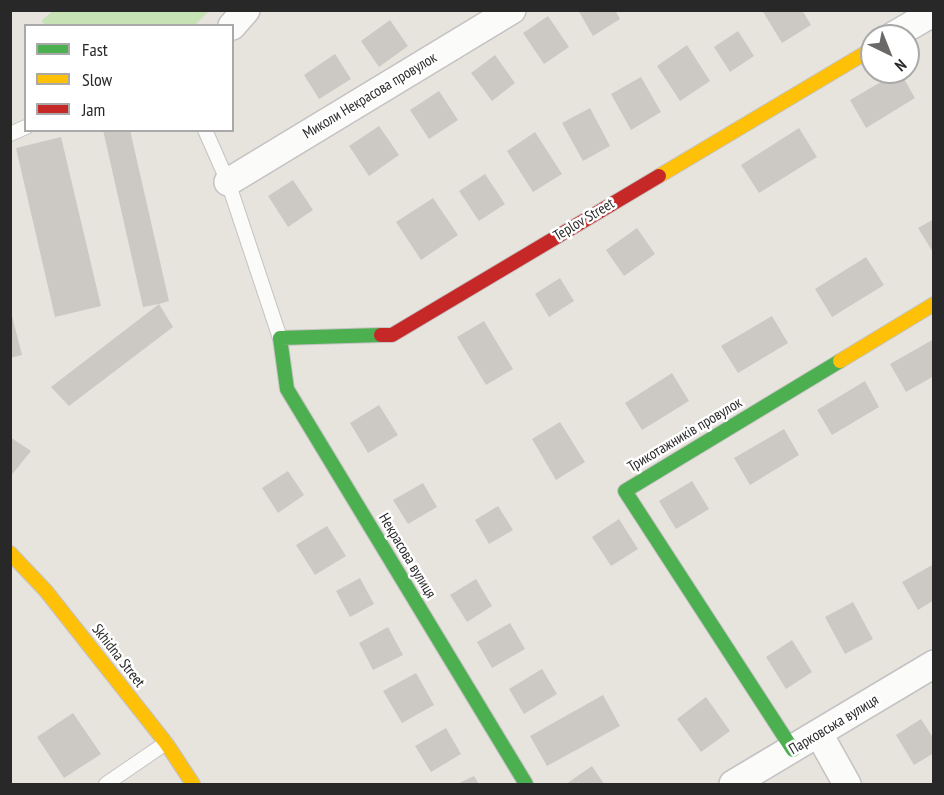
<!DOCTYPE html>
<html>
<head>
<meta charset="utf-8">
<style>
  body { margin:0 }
  #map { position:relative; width:944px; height:795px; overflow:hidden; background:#e7e3dd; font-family:"PT Sans Narrow",sans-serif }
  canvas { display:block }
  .frame { position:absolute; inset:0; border:12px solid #282828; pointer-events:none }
  .legend { position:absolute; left:24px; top:24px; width:210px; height:108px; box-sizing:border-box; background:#fff; border:2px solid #a9a9a9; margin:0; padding:8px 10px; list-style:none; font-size:18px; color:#282828 }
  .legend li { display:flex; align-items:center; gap:12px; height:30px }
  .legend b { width:30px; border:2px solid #a9a9a9 }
  .north { position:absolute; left:860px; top:24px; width:60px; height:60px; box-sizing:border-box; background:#fff; border:2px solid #a9a9a9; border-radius:50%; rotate:137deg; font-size:16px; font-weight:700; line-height:24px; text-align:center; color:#282828 }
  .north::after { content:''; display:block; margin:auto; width:21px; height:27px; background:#6b6967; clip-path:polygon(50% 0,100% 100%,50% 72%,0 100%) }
</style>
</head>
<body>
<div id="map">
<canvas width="944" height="795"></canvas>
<div class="frame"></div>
<ul class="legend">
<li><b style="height:8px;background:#4caf50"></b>Fast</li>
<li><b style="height:8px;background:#ffc107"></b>Slow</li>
<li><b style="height:8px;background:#c62828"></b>Jam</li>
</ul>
<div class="north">N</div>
</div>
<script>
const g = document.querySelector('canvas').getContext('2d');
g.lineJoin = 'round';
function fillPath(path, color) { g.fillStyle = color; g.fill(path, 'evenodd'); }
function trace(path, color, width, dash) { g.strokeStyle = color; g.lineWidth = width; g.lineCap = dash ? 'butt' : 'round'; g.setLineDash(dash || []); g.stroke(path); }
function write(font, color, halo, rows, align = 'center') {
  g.font = font + ' "PT Sans Narrow",sans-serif'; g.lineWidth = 5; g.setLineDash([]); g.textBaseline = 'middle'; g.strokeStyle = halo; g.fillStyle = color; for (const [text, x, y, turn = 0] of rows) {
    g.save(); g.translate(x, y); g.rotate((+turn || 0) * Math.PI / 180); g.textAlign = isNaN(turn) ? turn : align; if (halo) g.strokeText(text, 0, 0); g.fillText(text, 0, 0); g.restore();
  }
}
const green = new Path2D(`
  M 54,10 L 209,10 L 209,11 L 195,25 L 44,25 L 42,20 Z`);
const building = new Path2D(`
  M 578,10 L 615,10 L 620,19 L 593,36 Z
  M 762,10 L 802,10 L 811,25 L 782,43 Z
  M 548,16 L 569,47 L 544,64 L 523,33 Z
  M 390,20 L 408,46 L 379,67 L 361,41 Z
  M 738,31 L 754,56 L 730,72 L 714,47 Z
  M 687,45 L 710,81 L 680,101 L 657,66 Z
  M 335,54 L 351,79 L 319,99 L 304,75 Z
  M 495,55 L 515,83 L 492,101 L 471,73 Z
  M 898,72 L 900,72 L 915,98 L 866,128 L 850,100 Z
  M 641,77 L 661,112 L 631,130 L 611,94 Z
  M 439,91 L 458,120 L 429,139 L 410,110 Z
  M 590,108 L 610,146 L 583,161 L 562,123 Z
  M 379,126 L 399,155 L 369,176 L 349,146 Z
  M 799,128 L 817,157 L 759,193 L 741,165 Z
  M 103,130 L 130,130 L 169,301 L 159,304 L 173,327 L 69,406 L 51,387 L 159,304 L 143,307 Z
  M 535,132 L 562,174 L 533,192 L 507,151 Z
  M 61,137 L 101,306 L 55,317 L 16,148 Z
  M 485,174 L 505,204 L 479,221 L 459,191 Z
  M 293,180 L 313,210 L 288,227 L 268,196 Z
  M 433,198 L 458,235 L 421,260 L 396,222 Z
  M 934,219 L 934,254 L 918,228 Z
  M 637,228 L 655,254 L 624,276 L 606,250 Z
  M 866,257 L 884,285 L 832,317 L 815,289 Z
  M 560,278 L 574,301 L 549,317 L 535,294 Z
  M 10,308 L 22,355 L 10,358 Z
  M 772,316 L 788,343 L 738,373 L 721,346 Z
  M 484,321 L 513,369 L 486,385 L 457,337 Z
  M 934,339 L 934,376 L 906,392 L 890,364 Z
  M 672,373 L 689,401 L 642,430 L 625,403 Z
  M 865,381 L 879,407 L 832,435 L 817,410 Z
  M 379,405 L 398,435 L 368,453 L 350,423 Z
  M 560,422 L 585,462 L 556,480 L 532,439 Z
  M 784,429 L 799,455 L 750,485 L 734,458 Z
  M 10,437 L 31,451 L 10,477 Z
  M 288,471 L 304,495 L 278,513 L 262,488 Z
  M 692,481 L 709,509 L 676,529 L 659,501 Z
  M 423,483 L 437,507 L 408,524 L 393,500 Z
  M 498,506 L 513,530 L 489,544 L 475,520 Z
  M 619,519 L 638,549 L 611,566 L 592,537 Z
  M 327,526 L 346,556 L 315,575 L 296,545 Z
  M 934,564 L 934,600 L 918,610 L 902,582 Z
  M 360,578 L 374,604 L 350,617 L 336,591 Z
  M 476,579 L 492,606 L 467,622 L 450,595 Z
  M 853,602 L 873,639 L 845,654 L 825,617 Z
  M 510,623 L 525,649 L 492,668 L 477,642 Z
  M 388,627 L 403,655 L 373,670 L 359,643 Z
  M 792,640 L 812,672 L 786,689 L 766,657 Z
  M 542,669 L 557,694 L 524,714 L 509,689 Z
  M 416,673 L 434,705 L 402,723 L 383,691 Z
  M 603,695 L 620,726 L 547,766 L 530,736 Z
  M 706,697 L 730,731 L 701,752 L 677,719 Z
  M 73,713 L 101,754 L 64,778 L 37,737 Z
  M 921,719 L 934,739 L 934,753 L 914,765 L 896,735 Z
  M 446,728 L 461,754 L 431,772 L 415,746 Z
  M 592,766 L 604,784 L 566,784 Z
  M 474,776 L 479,784 L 457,784 Z`);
const lane = new Path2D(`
  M 205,130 L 228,182 L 280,338
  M 10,134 L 26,127
  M 106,784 L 166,743`);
const street = new Path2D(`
  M 232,26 L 246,10
  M 893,36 L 934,12
  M 228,182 L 512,10
  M 819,734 L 847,784
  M 733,784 L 934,664`);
const fast = new Path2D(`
  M 381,335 L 280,338 L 287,389 L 526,784
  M 793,750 L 625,491 L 840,361`);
const slow = new Path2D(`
  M 659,176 L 872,49
  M 840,361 L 934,304
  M 10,553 L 46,591 L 166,743 L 193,784`);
const jam = new Path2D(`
  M 381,335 L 392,335 L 659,176`);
const streetNames = [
  ["Миколи Некрасова провулок",370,96,-31],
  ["Teplov Street",584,220,-31],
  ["Трикотажників провулок",685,435,-31],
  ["Некрасова вулиця",407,556,59],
  ["Skhidna Street",118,656,52],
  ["Парковська вулиця",834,725,-31]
];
fillPath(green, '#c7e2b5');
fillPath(building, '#ccc9c4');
trace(lane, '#c4c2c3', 16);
trace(street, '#c4c2c3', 30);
trace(fast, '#c4c2c3', 16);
trace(slow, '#c4c2c3', 16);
trace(jam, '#c4c2c3', 16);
trace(lane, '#fbfbfa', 14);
trace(street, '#fbfbfa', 27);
trace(fast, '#4caf50', 14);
trace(slow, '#ffc107', 14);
trace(jam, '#c62828', 14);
write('15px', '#282828', '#fff', streetNames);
</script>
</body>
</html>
